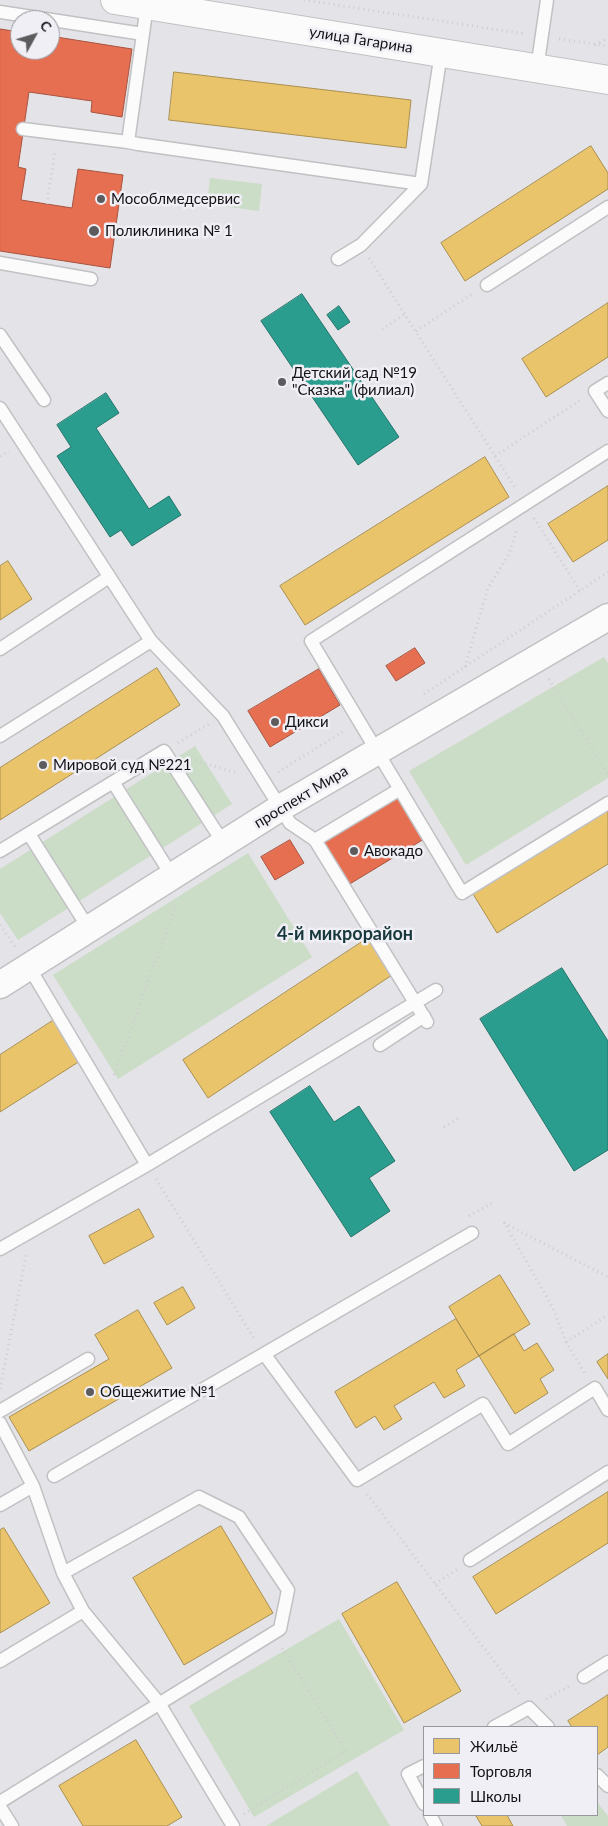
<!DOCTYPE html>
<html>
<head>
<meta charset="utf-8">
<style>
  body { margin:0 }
  #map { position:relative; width:608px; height:1826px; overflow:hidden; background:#e4e3e7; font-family:Lato,sans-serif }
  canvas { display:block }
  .legend { position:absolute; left:423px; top:1726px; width:175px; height:90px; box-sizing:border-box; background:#f0eff6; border:1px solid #98979c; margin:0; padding:6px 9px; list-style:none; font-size:15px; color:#131315 }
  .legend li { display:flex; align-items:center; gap:10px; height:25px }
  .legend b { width:25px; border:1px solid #98979c }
  .north { position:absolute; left:10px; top:10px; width:50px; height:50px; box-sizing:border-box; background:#f0eff6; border:1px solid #98979c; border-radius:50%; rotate:51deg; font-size:14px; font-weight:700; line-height:20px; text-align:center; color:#131315 }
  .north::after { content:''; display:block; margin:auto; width:18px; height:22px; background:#5c5c5e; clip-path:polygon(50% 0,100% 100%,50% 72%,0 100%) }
</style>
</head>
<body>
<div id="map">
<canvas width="608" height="1826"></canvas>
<ul class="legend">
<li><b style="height:14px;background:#e9c46a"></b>Жильё</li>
<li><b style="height:14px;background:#e76f51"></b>Торговля</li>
<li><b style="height:14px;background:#2a9d8f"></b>Школы</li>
</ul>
<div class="north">С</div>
</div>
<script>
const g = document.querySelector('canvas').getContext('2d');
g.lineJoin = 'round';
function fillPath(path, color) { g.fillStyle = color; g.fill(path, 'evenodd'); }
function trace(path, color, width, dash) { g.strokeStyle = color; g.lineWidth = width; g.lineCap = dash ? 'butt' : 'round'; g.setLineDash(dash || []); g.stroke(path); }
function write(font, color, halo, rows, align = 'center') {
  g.font = font + ' Lato,sans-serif'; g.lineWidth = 5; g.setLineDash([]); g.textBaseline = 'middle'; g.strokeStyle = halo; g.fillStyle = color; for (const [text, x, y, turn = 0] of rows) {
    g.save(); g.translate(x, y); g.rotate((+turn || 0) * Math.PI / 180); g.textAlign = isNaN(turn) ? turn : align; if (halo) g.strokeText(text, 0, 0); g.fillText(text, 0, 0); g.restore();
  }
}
const green = new Path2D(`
  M 210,178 L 262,184 L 259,211 L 207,204 Z
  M 604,657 L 608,663 L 608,778 L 466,865 L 409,771 Z
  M 195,746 L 232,804 L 18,940 L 0,913 L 0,869 Z
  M 248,853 L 312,957 L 118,1079 L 53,975 Z
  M 339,1619 L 404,1730 L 254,1817 L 189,1706 Z
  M 357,1771 L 390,1826 L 266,1826 Z
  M 597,1802 L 608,1816 L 608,1826 L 567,1826 L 561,1815 L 597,1815 Z`);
const homes = new Path2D(`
  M 174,72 L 411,100 L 406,148 L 169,120 Z
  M 591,146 L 608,173 L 608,189 L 465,281 L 441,243 Z
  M 608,303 L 608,357 L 546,397 L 522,359 Z
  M 485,457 L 509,497 L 305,625 L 280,586 Z
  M 608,486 L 608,540 L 573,562 L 548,524 Z
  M 8,561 L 32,599 L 0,620 L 0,566 Z
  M 157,668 L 180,705 L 0,820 L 0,768 Z
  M 608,809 L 608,864 L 497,933 L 473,894 Z
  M 371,936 L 395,973 L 208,1098 L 183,1060 Z
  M 54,1020 L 80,1061 L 0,1112 L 0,1055 Z
  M 139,1209 L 154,1237 L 104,1264 L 89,1236 Z
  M 500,1275 L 530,1324 L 479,1356 L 449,1307 Z
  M 183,1287 L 195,1308 L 167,1325 L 154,1303 Z
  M 138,1310 L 172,1368 L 29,1451 L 9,1417 L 109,1359 L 95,1335 Z
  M 456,1319 L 479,1356 L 456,1370 L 465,1386 L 444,1398 L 434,1382 L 394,1406 L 402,1419 L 384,1430 L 375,1416 L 356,1428 L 335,1392 Z
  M 514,1334 L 524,1351 L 537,1343 L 554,1370 L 540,1379 L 548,1393 L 515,1414 L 479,1356 Z
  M 608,1354 L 608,1379 L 597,1362 Z
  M 608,1492 L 608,1543 L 496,1614 L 473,1577 Z
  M 221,1526 L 273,1613 L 184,1665 L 133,1578 Z
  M 4,1528 L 50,1603 L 0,1633 L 0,1530 Z
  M 397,1582 L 461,1691 L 404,1723 L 342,1614 Z
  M 608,1695 L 608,1747 L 597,1755 L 597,1727 L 572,1727 L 568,1721 Z
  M 136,1740 L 182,1817 L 167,1826 L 83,1826 L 59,1786 Z
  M 478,1815 L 507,1815 L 513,1826 L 482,1826 L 476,1816 Z`);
const shops = new Path2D(`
  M 0,29 L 20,32 L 20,50 L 50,50 L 50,36 L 132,49 L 122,117 L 91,112 L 92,101 L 29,92 L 18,167 L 26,169 L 21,200 L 72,208 L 78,169 L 123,175 L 110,268 L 0,251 Z
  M 415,648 L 425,663 L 396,681 L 386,666 Z
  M 319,669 L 340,705 L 270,747 L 248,711 Z
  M 399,797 L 424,839 L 348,885 L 323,844 Z
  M 290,840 L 304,863 L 275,880 L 261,857 Z`);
const schools = new Path2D(`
  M 302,294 L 399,437 L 358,465 L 261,321 Z
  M 339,306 L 350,322 L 338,330 L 327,315 Z
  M 106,393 L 119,413 L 96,428 L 149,509 L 169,496 L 181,515 L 132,546 L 121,530 L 110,537 L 57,456 L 71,447 L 57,425 Z
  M 562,968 L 608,1041 L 608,1150 L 574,1171 L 480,1019 Z
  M 310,1086 L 334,1122 L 359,1106 L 395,1161 L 369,1178 L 390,1211 L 351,1237 L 270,1112 Z`);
const path = new Path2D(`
  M 304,0 L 526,34
  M 559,39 L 608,46
  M 595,45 L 608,38
  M 47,204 L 55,150
  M 369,258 L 516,489
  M 382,329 L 405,314
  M 416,331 L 474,293
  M 0,456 L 9,451
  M 495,456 L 582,399
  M 534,518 L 580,591
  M 465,667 L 488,588 L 509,554 L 517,530
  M 549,679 L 608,774
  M 424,694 L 608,572
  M 178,743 L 209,724
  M 191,759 L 237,773
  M 278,772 L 344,731
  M 0,925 L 15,947
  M 114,1075 L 177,902
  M 444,1127 L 459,1118
  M 156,1179 L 255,1340
  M 469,1216 L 492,1203
  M 504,1222 L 553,1308 L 566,1342 L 585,1373
  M 504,1223 L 608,1277
  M 566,1342 L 608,1315
  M 0,1389 L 26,1255
  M 367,1494 L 519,1694
  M 435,1584 L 458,1569
  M 546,1699 L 571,1685
  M 244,1814 L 346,1751 L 282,1648`);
const service = new Path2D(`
  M 147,5 L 128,142 L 138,144 L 421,184 L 441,53
  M 0,12 L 143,34
  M 537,69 L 547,0
  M 23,129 L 128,142
  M 338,259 L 361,245 L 421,184
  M 0,263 L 91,279
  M 487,285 L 608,207
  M 0,335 L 44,400
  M 608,383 L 595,391 L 608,411
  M 0,408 L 151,641 L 223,716 L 290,823 L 315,840 L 427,1022
  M 608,451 L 311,641 L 462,893 L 608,803
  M 0,649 L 109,577
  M 0,736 L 151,641
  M 113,782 L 172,876
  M 29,834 L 89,929
  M 315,840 L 400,789
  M 0,851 L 164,751 L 224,844
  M 29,967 L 147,1165
  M 380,1045 L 424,1016
  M 0,1249 L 147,1165 L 436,990
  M 265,1355 L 357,1480 L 483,1404 L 508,1444 L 595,1388 L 608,1410
  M 0,1411 L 88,1359
  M 0,1423 L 33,1486 L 63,1573 L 83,1611 L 159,1703 L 233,1826
  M 54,1476 L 472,1233
  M 0,1505 L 33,1486
  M 470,1560 L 608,1472
  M 0,1661 L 83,1611
  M 584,1677 L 608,1662
  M 494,1727 L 529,1708 L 548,1727
  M 424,1766 L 408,1774 L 424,1804
  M 597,1775 L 608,1786
  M 0,1802 L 280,1629 L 288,1590 L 239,1517 L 199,1497 L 63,1573
  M 0,1807 L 12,1826
  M 430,1815 L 436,1826`);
const minor = new Path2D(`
  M 0,985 L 280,808 L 608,617`);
const tertiary = new Path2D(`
  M 115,0 L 608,80`);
const markers = [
  [101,199,5,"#5c5c5e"],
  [94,231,6,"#5c5c5e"],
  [282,382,5,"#5c5c5e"],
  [275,722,5,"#5c5c5e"],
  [43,765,5,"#5c5c5e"],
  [354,851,5,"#5c5c5e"],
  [90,1392,5,"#5c5c5e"]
];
const streetNames = [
  ["улица Гагарина",361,40,9],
  ["проспект Мира",301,797,-31]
];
const poiNames = [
  ["Мособлмедсервис",111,199],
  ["Поликлиника № 1",105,231],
  ["Детский сад №19",292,373],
  ["\"Сказка\" (филиал)",292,390],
  ["Дикси",285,722],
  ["Мировой суд №221",53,765],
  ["Авокадо",364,851],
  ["Общежитие №1",100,1392]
];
const quarterNames = [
  ["4-й микрорайон",345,934]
];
fillPath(green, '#cbdcc7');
fillPath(homes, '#e9c46a');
trace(homes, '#a98f50', 1);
fillPath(shops, '#e76f51');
trace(shops, '#a7533f', 1);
fillPath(schools, '#2a9d8f');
trace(schools, '#23746a', 1);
trace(service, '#c1c1c4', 15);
trace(minor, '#c1c1c4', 29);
trace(tertiary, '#c1c1c4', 30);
trace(path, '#cecece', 3, [1, 4]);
trace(service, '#fbfbfb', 12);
trace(minor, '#fbfbfb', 26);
trace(tertiary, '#fbfbfb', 28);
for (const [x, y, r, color] of markers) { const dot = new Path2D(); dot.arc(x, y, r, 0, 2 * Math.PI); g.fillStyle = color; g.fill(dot); trace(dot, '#f0eff6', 2); }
write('15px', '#131315', '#f0eff6', streetNames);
write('15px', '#131315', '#f0eff6', poiNames, 'left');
write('bold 18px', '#17393c', '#f0eff6', quarterNames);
</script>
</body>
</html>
